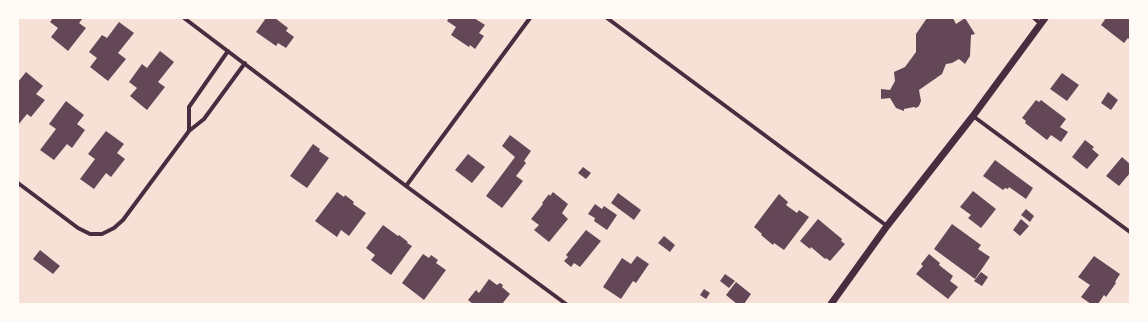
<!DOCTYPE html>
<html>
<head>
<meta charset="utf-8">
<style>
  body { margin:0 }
  #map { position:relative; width:1148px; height:322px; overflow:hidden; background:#f7e1d7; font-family:Rubik,sans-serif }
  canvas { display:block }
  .frame { position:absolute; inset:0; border:19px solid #fffaf5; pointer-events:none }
</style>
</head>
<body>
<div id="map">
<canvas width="1148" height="322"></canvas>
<div class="frame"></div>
</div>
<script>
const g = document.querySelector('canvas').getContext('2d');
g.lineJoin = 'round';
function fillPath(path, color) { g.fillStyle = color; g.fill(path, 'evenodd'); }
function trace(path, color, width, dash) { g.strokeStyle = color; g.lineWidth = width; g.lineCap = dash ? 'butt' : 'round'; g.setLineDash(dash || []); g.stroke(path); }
const building = new Path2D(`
  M 53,18 L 83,18 L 79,23 L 86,28 L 68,51 L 51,37 L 58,28 L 50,22 Z
  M 266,18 L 275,18 L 288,28 L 286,31 L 294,37 L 286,48 L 278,43 L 276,46 L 256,32 Z
  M 449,18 L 474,18 L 485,25 L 479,33 L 484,36 L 475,49 L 470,45 L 469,47 L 451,35 L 456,27 L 447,21 Z
  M 927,18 L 953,18 L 956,24 L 965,18 L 975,34 L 971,35 L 970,56 L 965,64 L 959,59 L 952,63 L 946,64 L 942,74 L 919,90 L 921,101 L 919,106 L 916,108 L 914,107 L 904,109 L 904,111 L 896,108 L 890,98 L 881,99 L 881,89 L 890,90 L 895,81 L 894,72 L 905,67 L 916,52 L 916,34 Z
  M 1106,18 L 1130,18 L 1130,40 L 1128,38 L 1124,43 L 1101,25 Z
  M 119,22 L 134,33 L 118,53 L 126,59 L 108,81 L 90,67 L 97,58 L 89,52 L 102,35 L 107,38 Z
  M 160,51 L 174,62 L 158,82 L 165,87 L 147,110 L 130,96 L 137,88 L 129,82 L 142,64 L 147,68 Z
  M 26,72 L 43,86 L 36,94 L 45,100 L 31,117 L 27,114 L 18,125 L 18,82 Z
  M 1062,73 L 1079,85 L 1067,101 L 1050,89 Z
  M 1108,92 L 1118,100 L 1111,110 L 1101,103 Z
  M 1036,100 L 1039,102 L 1041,100 L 1066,119 L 1060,127 L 1068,132 L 1061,142 L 1051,135 L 1047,140 L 1025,123 L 1026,121 L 1022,118 Z
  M 66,101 L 84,115 L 77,124 L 85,130 L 72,148 L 67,144 L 54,160 L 40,150 L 56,129 L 49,124 Z
  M 106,131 L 124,144 L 117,153 L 125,159 L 111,177 L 106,173 L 94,189 L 80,179 L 95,159 L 88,154 Z
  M 510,135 L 531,151 L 524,161 L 526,163 L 516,176 L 523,181 L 502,208 L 486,196 L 515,157 L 502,146 Z
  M 1085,140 L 1094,147 L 1092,149 L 1099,155 L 1087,169 L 1072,157 Z
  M 313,144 L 320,149 L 319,151 L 329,158 L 307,188 L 290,176 Z
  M 468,154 L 485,167 L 472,183 L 455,170 Z
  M 1122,157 L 1130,164 L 1130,173 L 1119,186 L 1106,176 Z
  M 995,160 L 1033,188 L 1026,199 L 1009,187 L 1008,189 L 1005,188 L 1003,190 L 983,176 Z
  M 583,167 L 591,173 L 586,179 L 578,173 Z
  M 973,191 L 996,209 L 981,228 L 968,218 L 971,215 L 960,207 Z
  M 337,192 L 344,197 L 345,195 L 354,202 L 353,204 L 366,213 L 349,236 L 341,230 L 337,237 L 315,221 Z
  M 553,192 L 568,204 L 562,213 L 568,219 L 549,242 L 534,230 L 539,225 L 531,219 L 543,204 L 542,203 L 549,194 L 550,196 Z
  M 618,193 L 641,210 L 634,220 L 611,203 Z
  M 779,194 L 788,202 L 786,205 L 797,213 L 799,210 L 809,217 L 784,250 L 774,243 L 773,245 L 761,235 L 762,234 L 754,227 Z
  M 595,204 L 602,209 L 604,206 L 617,215 L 607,230 L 594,221 L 595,218 L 588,214 Z
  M 1026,209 L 1034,216 L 1030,222 L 1021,215 Z
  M 818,219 L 842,239 L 841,241 L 845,244 L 830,261 L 826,258 L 825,259 L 811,247 L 810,249 L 800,241 Z
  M 1021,219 L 1029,226 L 1020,236 L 1013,230 Z
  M 952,224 L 981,245 L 978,249 L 990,257 L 975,279 L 934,249 Z
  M 383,225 L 398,236 L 399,235 L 408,242 L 407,243 L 412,246 L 391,275 L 371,260 L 375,255 L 366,248 Z
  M 586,230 L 601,241 L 580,267 L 574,263 L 571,267 L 564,261 L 568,257 L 566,255 Z
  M 664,236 L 675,245 L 670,252 L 658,243 Z
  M 40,250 L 60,266 L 53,274 L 33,259 Z
  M 423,254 L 429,258 L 431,255 L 438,260 L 436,263 L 446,270 L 424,300 L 402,283 Z
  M 929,254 L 940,263 L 939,265 L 953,276 L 950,281 L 958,287 L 948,299 L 916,274 L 923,266 L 921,264 Z
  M 637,256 L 649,264 L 636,283 L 633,281 L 621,299 L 603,287 L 622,258 L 631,264 Z
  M 1094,256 L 1120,274 L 1115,282 L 1116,283 L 1106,297 L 1104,295 L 1098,304 L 1091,304 L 1081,297 L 1090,285 L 1078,277 Z
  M 981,272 L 988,277 L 982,286 L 974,281 Z
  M 725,274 L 735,281 L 729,288 L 720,281 Z
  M 489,279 L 497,285 L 500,283 L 503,285 L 502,287 L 510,294 L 502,304 L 473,304 L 468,300 L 476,290 L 479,293 Z
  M 736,282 L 751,294 L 744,304 L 737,304 L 726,295 Z
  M 704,289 L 710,293 L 706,299 L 700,295 Z`);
const minor = new Path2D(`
  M 184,18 L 406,186 L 566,304
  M 607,18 L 887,226
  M 1034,18 L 1041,24
  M 973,116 L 1130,232
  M 189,131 L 189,107 L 228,51
  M 18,183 L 78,228 L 90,234 L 102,234 L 114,228 L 123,220 L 189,131 L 204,119 L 245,63
  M 406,186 L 530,18`);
const tertiary = new Path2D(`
  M 831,304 L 887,226 L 973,116 L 1045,18`);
fillPath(building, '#644757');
trace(minor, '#4a2c40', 4);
trace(tertiary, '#4a2c40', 7);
</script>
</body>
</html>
